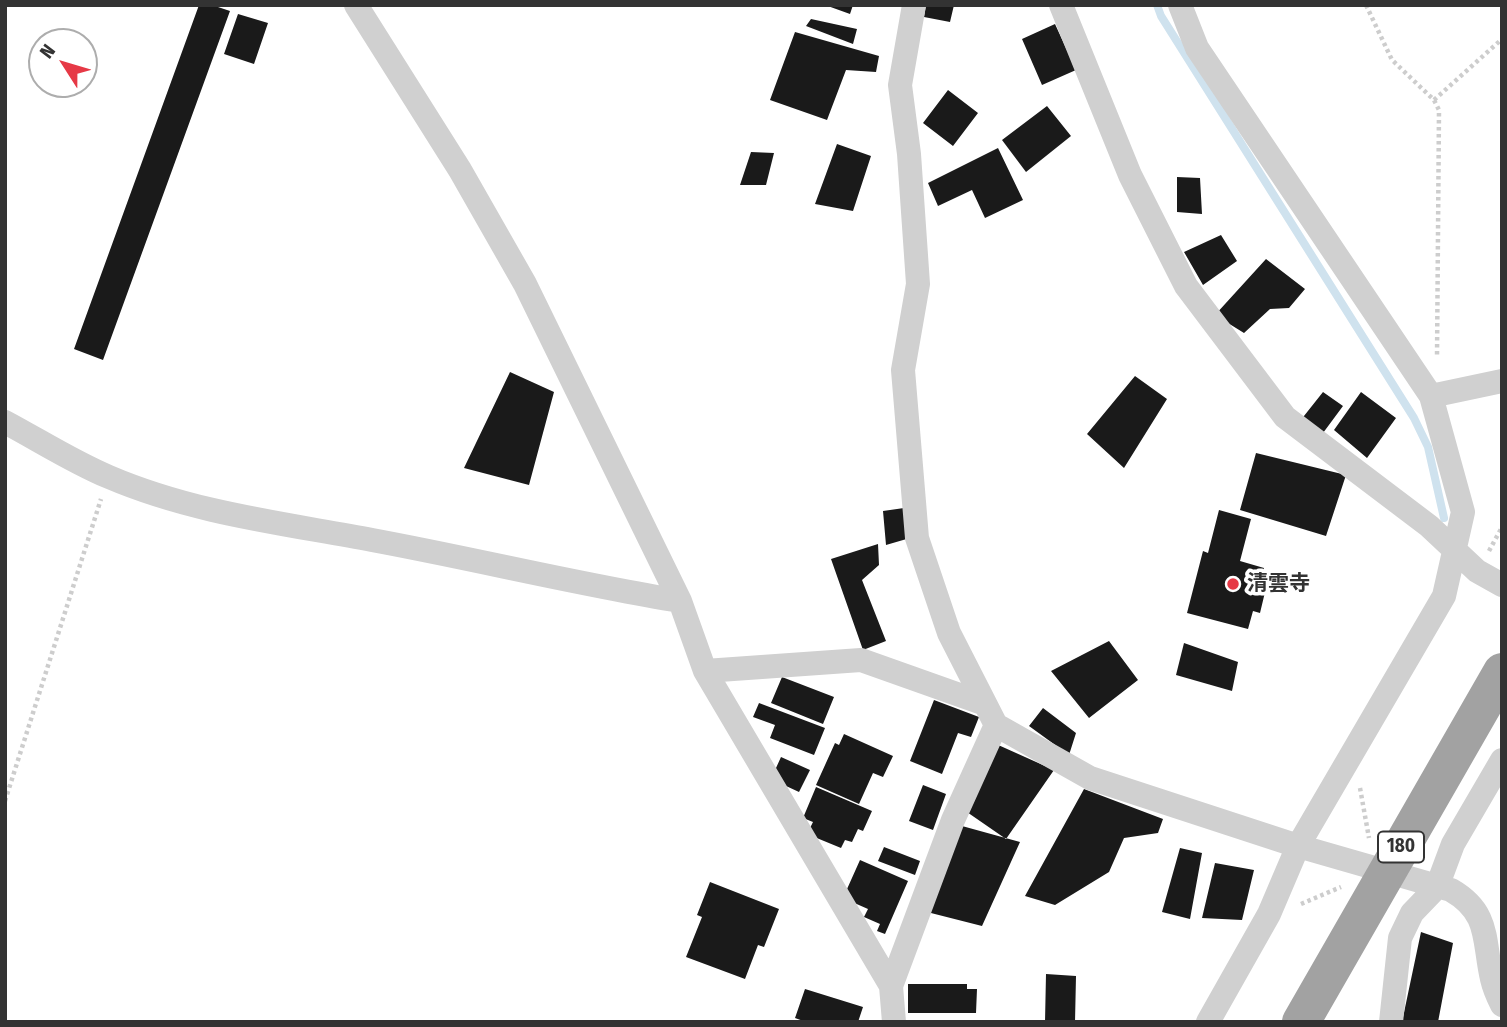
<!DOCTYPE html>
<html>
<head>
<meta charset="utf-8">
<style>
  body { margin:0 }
  #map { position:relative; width:1507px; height:1027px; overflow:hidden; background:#fff; font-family:"Fira Sans Condensed",sans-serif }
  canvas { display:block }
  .frame { position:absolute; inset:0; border:7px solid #333; pointer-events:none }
  .north { position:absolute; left:28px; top:28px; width:70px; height:70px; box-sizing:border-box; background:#fff; border:2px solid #adadad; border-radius:50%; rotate:307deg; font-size:19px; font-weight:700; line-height:28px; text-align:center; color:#333 }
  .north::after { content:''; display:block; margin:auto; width:24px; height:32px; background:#e63946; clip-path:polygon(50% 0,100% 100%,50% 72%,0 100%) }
</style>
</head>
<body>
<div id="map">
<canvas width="1507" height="1027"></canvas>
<div class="frame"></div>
<div class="north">N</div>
</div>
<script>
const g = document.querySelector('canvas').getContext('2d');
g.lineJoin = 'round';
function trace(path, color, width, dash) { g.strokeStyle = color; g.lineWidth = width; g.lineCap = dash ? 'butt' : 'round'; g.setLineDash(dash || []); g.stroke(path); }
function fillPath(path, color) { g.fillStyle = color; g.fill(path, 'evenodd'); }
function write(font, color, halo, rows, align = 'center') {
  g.font = font + ' "Fira Sans Condensed","Noto Sans JP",sans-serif'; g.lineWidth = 7; g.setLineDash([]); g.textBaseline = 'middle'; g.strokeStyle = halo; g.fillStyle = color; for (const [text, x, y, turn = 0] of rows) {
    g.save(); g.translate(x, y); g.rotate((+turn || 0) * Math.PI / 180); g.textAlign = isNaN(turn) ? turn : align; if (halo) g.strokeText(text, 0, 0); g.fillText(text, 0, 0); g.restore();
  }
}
const stream = new Path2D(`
  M 1157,5 L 1161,16 L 1414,418 L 1428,447 L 1444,518`);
const building = new Path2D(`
  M 199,5 L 212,5 L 230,11 L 103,360 L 74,349 Z
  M 825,5 L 853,5 L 850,14 Z
  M 926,5 L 954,5 L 950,22 L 924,17 Z
  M 238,14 L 268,23 L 254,64 L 224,54 Z
  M 811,19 L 857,29 L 853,44 L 806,26 Z
  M 1055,24 L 1076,70 L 1042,85 L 1022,39 Z
  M 795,32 L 879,56 L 876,72 L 846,70 L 827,120 L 770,100 Z
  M 948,90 L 978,113 L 953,146 L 923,123 Z
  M 1047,106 L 1071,136 L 1026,172 L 1002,140 Z
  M 837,144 L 871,156 L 853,211 L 815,204 Z
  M 998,148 L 1023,200 L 985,218 L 972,190 L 938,206 L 928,183 Z
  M 751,152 L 774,153 L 766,185 L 740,185 Z
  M 1177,177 L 1200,178 L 1202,214 L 1177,212 Z
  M 1221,235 L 1237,261 L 1203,285 L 1184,252 Z
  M 1266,259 L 1305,289 L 1289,308 L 1270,309 L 1244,333 L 1215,315 Z
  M 510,372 L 554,392 L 529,485 L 464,468 Z
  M 1135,376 L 1167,399 L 1124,468 L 1087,434 Z
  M 1323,392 L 1343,406 L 1323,433 L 1300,421 Z
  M 1361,392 L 1396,418 L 1367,458 L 1334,430 Z
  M 1256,453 L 1346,475 L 1326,536 L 1240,510 Z
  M 904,508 L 910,538 L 886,545 L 883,511 Z
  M 1219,510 L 1251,519 L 1240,561 L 1264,568 L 1259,587 L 1266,588 L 1260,613 L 1253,611 L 1248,629 L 1187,613 L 1203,551 L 1208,553 Z
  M 878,544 L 879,565 L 862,580 L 886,641 L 863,650 L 831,559 Z
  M 1109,641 L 1138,680 L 1089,718 L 1051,671 Z
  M 1184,643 L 1238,662 L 1232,691 L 1176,675 Z
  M 782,677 L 834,697 L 823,724 L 771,703 Z
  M 934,700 L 979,717 L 971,737 L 958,733 L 942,774 L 910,761 Z
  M 759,703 L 825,728 L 814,755 L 770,738 L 775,725 L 753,717 Z
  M 1043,708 L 1076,733 L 1069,755 L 1029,726 Z
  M 844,734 L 893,756 L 883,777 L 873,773 L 859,804 L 816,785 L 835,743 L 839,745 Z
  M 996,744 L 1054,770 L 1006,839 L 964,810 Z
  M 781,757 L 810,770 L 799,792 L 771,779 Z
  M 923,785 L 946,794 L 933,830 L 909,821 Z
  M 816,787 L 872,811 L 863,831 L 858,829 L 852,842 L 845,840 L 841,848 L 807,834 L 813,822 L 803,818 Z
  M 1084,789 L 1163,819 L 1158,833 L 1124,838 L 1109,872 L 1055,905 L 1025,896 Z
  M 962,826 L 1020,842 L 982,926 L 927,912 Z
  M 884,847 L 920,861 L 915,875 L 878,861 Z
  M 1180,848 L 1202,853 L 1190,919 L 1162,912 Z
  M 860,860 L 908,881 L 885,934 L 877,931 L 880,924 L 864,917 L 868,909 L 843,898 Z
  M 1215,863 L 1254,870 L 1242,920 L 1202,918 Z
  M 710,882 L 779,909 L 764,947 L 758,945 L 745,979 L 686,957 L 702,917 L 697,915 Z
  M 1421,932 L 1453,943 L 1438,1022 L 1402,1022 Z
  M 1046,974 L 1076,976 L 1075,1022 L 1045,1022 Z
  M 908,984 L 967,984 L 967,989 L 977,989 L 976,1013 L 908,1013 Z
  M 805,989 L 863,1007 L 858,1022 L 806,1022 L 795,1018 Z`);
const path = new Path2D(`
  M 1366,5 L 1392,60 L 1434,100 L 1439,110 L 1437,357
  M 1434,100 L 1502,39
  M 1489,551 L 1502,527
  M 1360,788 L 1369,838
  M 5,801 L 101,499
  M 1301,904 L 1341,887`);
const minor = new Path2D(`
  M 356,5 L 460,170 L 525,284 L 680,601 L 705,671 L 891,986
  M 914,5 L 900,85 L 909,154 L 918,284 L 903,370 L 917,538 L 949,633 L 996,725 L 1090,778 L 1298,846 L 1451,890 C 1491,913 1483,941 1492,979 C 1494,988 1498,997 1502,1005
  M 1061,5 L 1130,175 L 1186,286 L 1285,417 L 1429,526 L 1477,571 L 1502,585
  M 1180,5 L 1197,48 L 1431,396 L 1463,512 L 1444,596 L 1298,846 L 1269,914 L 1208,1022
  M 1431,396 L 1502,381
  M 5,422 C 39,440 73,462 109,477 C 193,513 282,523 372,540 C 475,559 576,584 680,601
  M 705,671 L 861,660 L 985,704
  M 894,1022 L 891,986 L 953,820 L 996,725
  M 1391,1022 L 1400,938 L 1412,913 L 1437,887 L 1453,844 L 1502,760`);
const trunk = new Path2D(`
  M 1301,1022 L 1502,672`);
const markers = [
  [1233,584,7,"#e63946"]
];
const shields = [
  [1401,847,46]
];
const shieldNames = [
  ["180",1401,847]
];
const poiNames = [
  ["清雲寺",1247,584]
];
trace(stream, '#cfe2ee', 8);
fillPath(building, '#1a1a1a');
trace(path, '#cdcdcd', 4.5, [3.5, 3.5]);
trace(minor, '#d0d0d0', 24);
trace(trunk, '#a2a2a2', 38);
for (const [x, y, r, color] of markers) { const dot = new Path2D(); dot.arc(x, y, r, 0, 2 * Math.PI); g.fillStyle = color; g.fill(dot); trace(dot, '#fff', 2.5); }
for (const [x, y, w] of shields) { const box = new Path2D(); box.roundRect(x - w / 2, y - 15.5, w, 31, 5); g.fillStyle = '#fff'; g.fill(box); trace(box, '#333', 2); }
write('bold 19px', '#333', null, shieldNames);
write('bold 21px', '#333', '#fff', poiNames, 'left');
</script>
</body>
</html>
